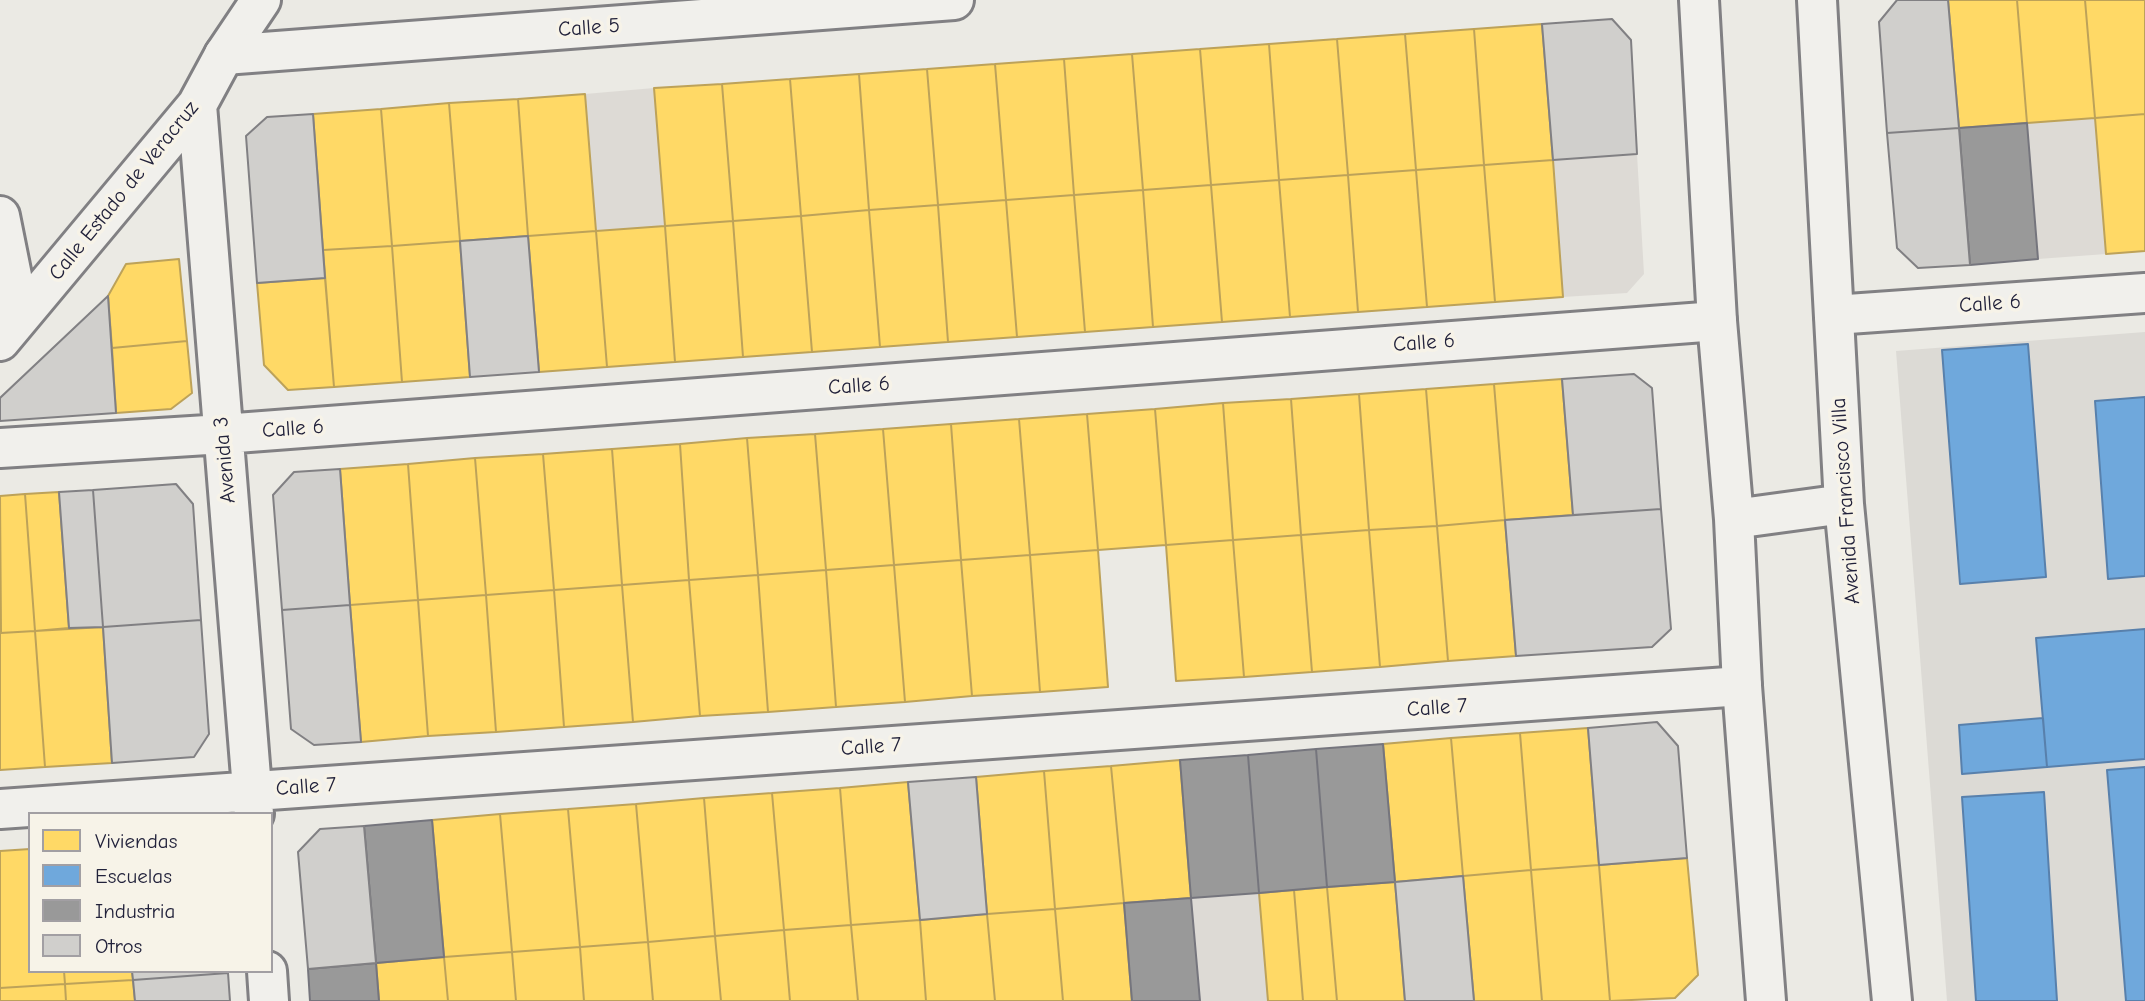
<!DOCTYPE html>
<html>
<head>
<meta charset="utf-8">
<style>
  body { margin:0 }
  #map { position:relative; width:2145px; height:1001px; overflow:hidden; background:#ebeae4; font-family:"Comic Neue",sans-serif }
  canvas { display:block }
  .legend { position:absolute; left:28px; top:812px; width:245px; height:161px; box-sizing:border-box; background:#f7f3e8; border:2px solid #a29fa3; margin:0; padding:9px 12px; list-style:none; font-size:21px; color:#22223b }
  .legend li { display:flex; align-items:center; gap:14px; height:35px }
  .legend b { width:35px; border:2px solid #a29fa3 }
</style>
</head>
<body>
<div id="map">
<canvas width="2145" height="1001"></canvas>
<ul class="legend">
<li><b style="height:19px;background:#ffd966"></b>Viviendas</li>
<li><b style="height:19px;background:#6fa8dc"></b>Escuelas</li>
<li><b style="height:19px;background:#999"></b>Industria</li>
<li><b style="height:19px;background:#d0cfcc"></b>Otros</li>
</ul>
</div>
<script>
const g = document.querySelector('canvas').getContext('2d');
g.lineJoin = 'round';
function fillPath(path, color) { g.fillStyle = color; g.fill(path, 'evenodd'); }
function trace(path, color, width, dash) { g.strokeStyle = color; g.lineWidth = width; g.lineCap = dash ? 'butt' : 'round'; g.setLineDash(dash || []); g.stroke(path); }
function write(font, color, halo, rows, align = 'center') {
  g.font = font + ' "Comic Neue",sans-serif'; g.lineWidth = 7; g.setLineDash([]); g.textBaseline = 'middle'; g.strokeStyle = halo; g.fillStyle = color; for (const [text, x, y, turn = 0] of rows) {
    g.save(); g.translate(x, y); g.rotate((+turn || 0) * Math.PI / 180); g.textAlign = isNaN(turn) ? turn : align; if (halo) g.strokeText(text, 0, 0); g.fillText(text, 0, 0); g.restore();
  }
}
const built = new Path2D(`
  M 2145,332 L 2145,1001 L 1947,1001 L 1896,351 Z`);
const green = new Path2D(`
  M 654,88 L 665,226 L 596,231 L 585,94 Z
  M 2095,118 L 2106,254 L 2038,259 L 2027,123 Z
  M 1637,154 L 1644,274 L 1627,293 L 1563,297 L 1553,160 Z
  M 1259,893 L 1268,1001 L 1200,1001 L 1191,898 Z`);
const homes = new Path2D(`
  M 1948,0 L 2017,0 L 2027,123 L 1959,128 Z
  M 2017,0 L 2085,0 L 2095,118 L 2027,123 Z
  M 2085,0 L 2145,0 L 2145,114 L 2095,118 Z
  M 1542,24 L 1553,160 L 1484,165 L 1474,29 Z
  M 1474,29 L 1484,165 L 1416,170 L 1405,34 Z
  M 1405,34 L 1416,170 L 1348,175 L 1337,39 Z
  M 1337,39 L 1348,175 L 1279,180 L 1269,44 Z
  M 1269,44 L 1279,180 L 1211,185 L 1200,49 Z
  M 1200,49 L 1211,185 L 1143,190 L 1132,54 Z
  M 1132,54 L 1143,190 L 1074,195 L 1064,59 Z
  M 1064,59 L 1074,195 L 1006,200 L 995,64 Z
  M 995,64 L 1006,200 L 938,205 L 927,69 Z
  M 927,69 L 938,205 L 869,210 L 859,74 Z
  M 859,74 L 869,210 L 801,216 L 790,79 Z
  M 790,79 L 801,216 L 733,221 L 722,84 Z
  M 722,84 L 733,221 L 665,226 L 654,88 Z
  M 585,94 L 596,231 L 528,236 L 518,99 Z
  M 518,99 L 528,236 L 460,241 L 449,103 Z
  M 449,103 L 460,241 L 392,246 L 381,109 Z
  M 381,109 L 392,246 L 323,250 L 313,114 Z
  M 2145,114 L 2145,251 L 2106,254 L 2095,118 Z
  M 1553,160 L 1563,297 L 1495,302 L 1484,165 Z
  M 1484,165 L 1495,302 L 1427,307 L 1416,170 Z
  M 1416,170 L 1427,307 L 1358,312 L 1348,175 Z
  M 1348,175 L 1358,312 L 1290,317 L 1279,180 Z
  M 1279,180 L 1290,317 L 1222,322 L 1211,185 Z
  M 1211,185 L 1222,322 L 1153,327 L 1143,190 Z
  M 1143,190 L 1153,327 L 1085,332 L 1074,195 Z
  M 1074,195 L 1085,332 L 1017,337 L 1006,200 Z
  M 1006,200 L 1017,337 L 948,342 L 938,205 Z
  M 938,205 L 948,342 L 880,347 L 869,210 Z
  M 869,210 L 880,347 L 812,352 L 801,216 Z
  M 801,216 L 812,352 L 743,357 L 733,221 Z
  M 733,221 L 743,357 L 675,362 L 665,226 Z
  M 665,226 L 675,362 L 607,367 L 596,231 Z
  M 596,231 L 607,367 L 539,372 L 528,236 Z
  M 460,241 L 470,377 L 402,382 L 392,246 Z
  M 392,246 L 402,382 L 334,387 L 323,250 Z
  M 179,259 L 187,341 L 112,348 L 108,296 L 126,264 Z
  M 325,278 L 334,387 L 288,390 L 264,365 L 257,283 Z
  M 187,341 L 192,393 L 171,409 L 116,413 L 112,348 Z
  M 1562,379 L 1573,515 L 1505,520 L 1494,384 Z
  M 1494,384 L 1505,520 L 1437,526 L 1426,389 Z
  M 1426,389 L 1437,526 L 1369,530 L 1359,394 Z
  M 1359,394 L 1369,530 L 1301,535 L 1291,399 Z
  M 1291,399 L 1301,535 L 1233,540 L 1223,403 Z
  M 1223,403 L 1233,540 L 1166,545 L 1155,409 Z
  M 1155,409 L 1166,545 L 1098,550 L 1087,414 Z
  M 1087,414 L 1098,550 L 1030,555 L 1019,419 Z
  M 1019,419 L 1030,555 L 961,560 L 951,424 Z
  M 951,424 L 961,560 L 894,565 L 883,429 Z
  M 883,429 L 894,565 L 826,570 L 815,434 Z
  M 815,434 L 826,570 L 758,575 L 747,438 Z
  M 747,438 L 758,575 L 689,580 L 680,444 Z
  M 680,444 L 689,580 L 622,585 L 612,449 Z
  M 612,449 L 622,585 L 554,590 L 543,454 Z
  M 543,454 L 554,590 L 486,595 L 475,458 Z
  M 475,458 L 486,595 L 418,600 L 408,464 Z
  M 408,464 L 418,600 L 350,605 L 340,469 Z
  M 59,492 L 69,628 L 35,631 L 25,494 Z
  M 25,494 L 35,631 L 1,633 L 0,496 Z
  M 1505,520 L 1516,656 L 1448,661 L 1437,526 Z
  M 1437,526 L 1448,661 L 1380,667 L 1369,530 Z
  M 1369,530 L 1380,667 L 1312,672 L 1301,535 Z
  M 1301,535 L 1312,672 L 1244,677 L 1233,540 Z
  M 1233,540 L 1244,677 L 1176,681 L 1166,545 Z
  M 1098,550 L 1108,687 L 1040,692 L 1030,555 Z
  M 1030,555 L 1040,692 L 972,696 L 961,560 Z
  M 961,560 L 972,696 L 905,702 L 894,565 Z
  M 894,565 L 905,702 L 836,707 L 826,570 Z
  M 826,570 L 836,707 L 768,712 L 758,575 Z
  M 758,575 L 768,712 L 700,716 L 689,580 Z
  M 689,580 L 700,716 L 633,722 L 622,585 Z
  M 622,585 L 633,722 L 564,727 L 554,590 Z
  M 554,590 L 564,727 L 496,732 L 486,595 Z
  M 486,595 L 496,732 L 428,736 L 418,600 Z
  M 418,600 L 428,736 L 361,742 L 350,605 Z
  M 103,627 L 112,763 L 45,767 L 35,631 Z
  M 35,631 L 45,767 L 0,770 L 0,633 Z
  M 1588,728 L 1599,865 L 1531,870 L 1520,733 Z
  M 1520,733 L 1531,870 L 1463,876 L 1451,738 Z
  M 1451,738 L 1463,876 L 1395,882 L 1383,744 Z
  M 1180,760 L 1191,898 L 1124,903 L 1111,766 Z
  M 1111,766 L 1124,903 L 1055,909 L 1044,771 Z
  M 1044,771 L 1055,909 L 987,914 L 976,777 Z
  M 908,782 L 920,920 L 851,925 L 840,788 Z
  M 840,788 L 851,925 L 784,930 L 772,793 Z
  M 772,793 L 784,930 L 715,936 L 704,798 Z
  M 704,798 L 715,936 L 648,942 L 636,804 Z
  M 636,804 L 648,942 L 580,947 L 568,809 Z
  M 568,809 L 580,947 L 512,952 L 500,814 Z
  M 500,814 L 512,952 L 444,957 L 432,820 Z
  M 30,849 L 30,971 L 64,971 L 65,984 L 0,988 L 0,851 Z
  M 1687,858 L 1698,975 L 1675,998 L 1610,1001 L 1599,865 Z
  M 1599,865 L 1610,1001 L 1542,1001 L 1531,870 Z
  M 1531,870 L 1542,1001 L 1474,1001 L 1463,876 Z
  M 1395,882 L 1405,1001 L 1337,1001 L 1327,887 Z
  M 1327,887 L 1337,1001 L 1303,1001 L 1294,890 Z
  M 1294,890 L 1303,1001 L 1268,1001 L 1259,893 Z
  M 1124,903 L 1132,1001 L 1063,1001 L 1055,909 Z
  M 1055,909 L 1063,1001 L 995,1001 L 987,914 Z
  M 987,914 L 995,1001 L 926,1001 L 920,920 Z
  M 920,920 L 926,1001 L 858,1001 L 851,925 Z
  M 851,925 L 858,1001 L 790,1001 L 784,930 Z
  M 784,930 L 790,1001 L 721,1001 L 715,936 Z
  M 715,936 L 721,1001 L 653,1001 L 648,942 Z
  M 648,942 L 653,1001 L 584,1001 L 580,947 Z
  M 580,947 L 584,1001 L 516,1001 L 512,952 Z
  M 512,952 L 516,1001 L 448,1001 L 444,957 Z
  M 444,957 L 448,1001 L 379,1001 L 376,963 Z
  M 64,971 L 132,971 L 133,980 L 65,984 Z
  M 133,980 L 135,1001 L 66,1001 L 65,984 Z
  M 65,984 L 66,1001 L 0,1001 L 0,988 Z`);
const schools = new Path2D(`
  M 2028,344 L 2046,577 L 1960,584 L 1942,350 Z
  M 2145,397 L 2145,576 L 2108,579 L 2095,401 Z
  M 2145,629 L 2145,759 L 2047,767 L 2036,638 Z
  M 2043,718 L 2047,767 L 1962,774 L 1959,725 Z
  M 2145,767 L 2145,1001 L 2126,1001 L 2107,770 Z
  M 2044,792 L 2057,1001 L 1976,1001 L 1962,797 Z`);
const industry = new Path2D(`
  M 2027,123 L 2038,259 L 1970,265 L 1959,128 Z
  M 1383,744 L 1395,882 L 1327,887 L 1316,749 Z
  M 1316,749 L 1327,887 L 1259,893 L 1248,755 Z
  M 1248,755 L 1259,893 L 1191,898 L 1180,760 Z
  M 432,820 L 444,957 L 376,963 L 364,826 Z
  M 1191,898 L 1200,1001 L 1132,1001 L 1124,903 Z
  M 376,963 L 379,1001 L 310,1001 L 308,969 Z`);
const building = new Path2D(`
  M 1897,0 L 1948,0 L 1959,128 L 1887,133 L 1879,22 Z
  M 1612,19 L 1631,40 L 1637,154 L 1553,160 L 1542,24 Z
  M 313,114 L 325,278 L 257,283 L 246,136 L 267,117 Z
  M 1959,128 L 1970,265 L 1918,268 L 1897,248 L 1887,133 Z
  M 528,236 L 539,372 L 470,377 L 460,241 Z
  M 108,296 L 116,413 L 0,421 L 0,398 Z
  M 1634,374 L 1652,388 L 1661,509 L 1573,515 L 1562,379 Z
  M 340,469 L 350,605 L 282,610 L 273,495 L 294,472 Z
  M 176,484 L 193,504 L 201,620 L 103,627 L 93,490 Z
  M 93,490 L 103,627 L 69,628 L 59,492 Z
  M 1661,509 L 1671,629 L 1652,647 L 1516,656 L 1505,520 Z
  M 350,605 L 361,742 L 314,745 L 291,729 L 282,610 Z
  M 201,620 L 209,734 L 194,757 L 112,763 L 103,627 Z
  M 1657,722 L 1678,746 L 1687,858 L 1599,865 L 1588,728 Z
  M 976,777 L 987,914 L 920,920 L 908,782 Z
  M 364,826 L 376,963 L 308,969 L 298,852 L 320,829 Z
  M 1463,876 L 1474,1001 L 1405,1001 L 1395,882 Z
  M 132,971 L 228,971 L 228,973 L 133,980 Z
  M 228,973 L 230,1001 L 135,1001 L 133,980 Z`);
const minor = new Path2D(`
  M 197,105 L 254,814
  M 0,216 L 20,316
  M 1834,315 L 2145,293
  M 0,341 L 197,105 L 224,55 L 261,0
  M 0,448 L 223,434 L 1717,321
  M 0,809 L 1742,686
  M 267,971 L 269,1001`);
const tertiary = new Path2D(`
  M 224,55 L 954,0`);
const secondary = new Path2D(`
  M 1699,0 L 1717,321 L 1734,519 L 1742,686 L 1766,1001
  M 1817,0 L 1844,504 L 1892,1001
  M 1734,519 L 1844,504`);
const streetNames = [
  ["Calle 5",589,28,-4],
  ["Calle Estado de Veracruz",124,191,-51],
  ["Calle 6",1990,304,-4],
  ["Calle 6",1424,343,-4],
  ["Calle 6",859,386,-4],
  ["Calle 6",293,429,-4],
  ["Avenida 3",225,460,-95],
  ["Avenida Francisco Villa",1846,501,-94],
  ["Calle 7",1437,708,-4],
  ["Calle 7",871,747,-4],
  ["Calle 7",306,787,-4]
];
fillPath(built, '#dcdad5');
fillPath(green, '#dddad5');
fillPath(homes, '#ffd966');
trace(homes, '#bda259', 2);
fillPath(schools, '#6fa8dc');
trace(schools, '#5880ac', 2);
fillPath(industry, '#999');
trace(industry, '#75757d', 2);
fillPath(building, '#d0cfcc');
trace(building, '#818083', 2);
trace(minor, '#818083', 44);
trace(tertiary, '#818083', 44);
trace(secondary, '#818083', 44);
trace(minor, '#f1f0ec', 38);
trace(tertiary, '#f1f0ec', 38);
trace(secondary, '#f1f0ec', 38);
write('21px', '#22223b', '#f7f3e8', streetNames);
</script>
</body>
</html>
